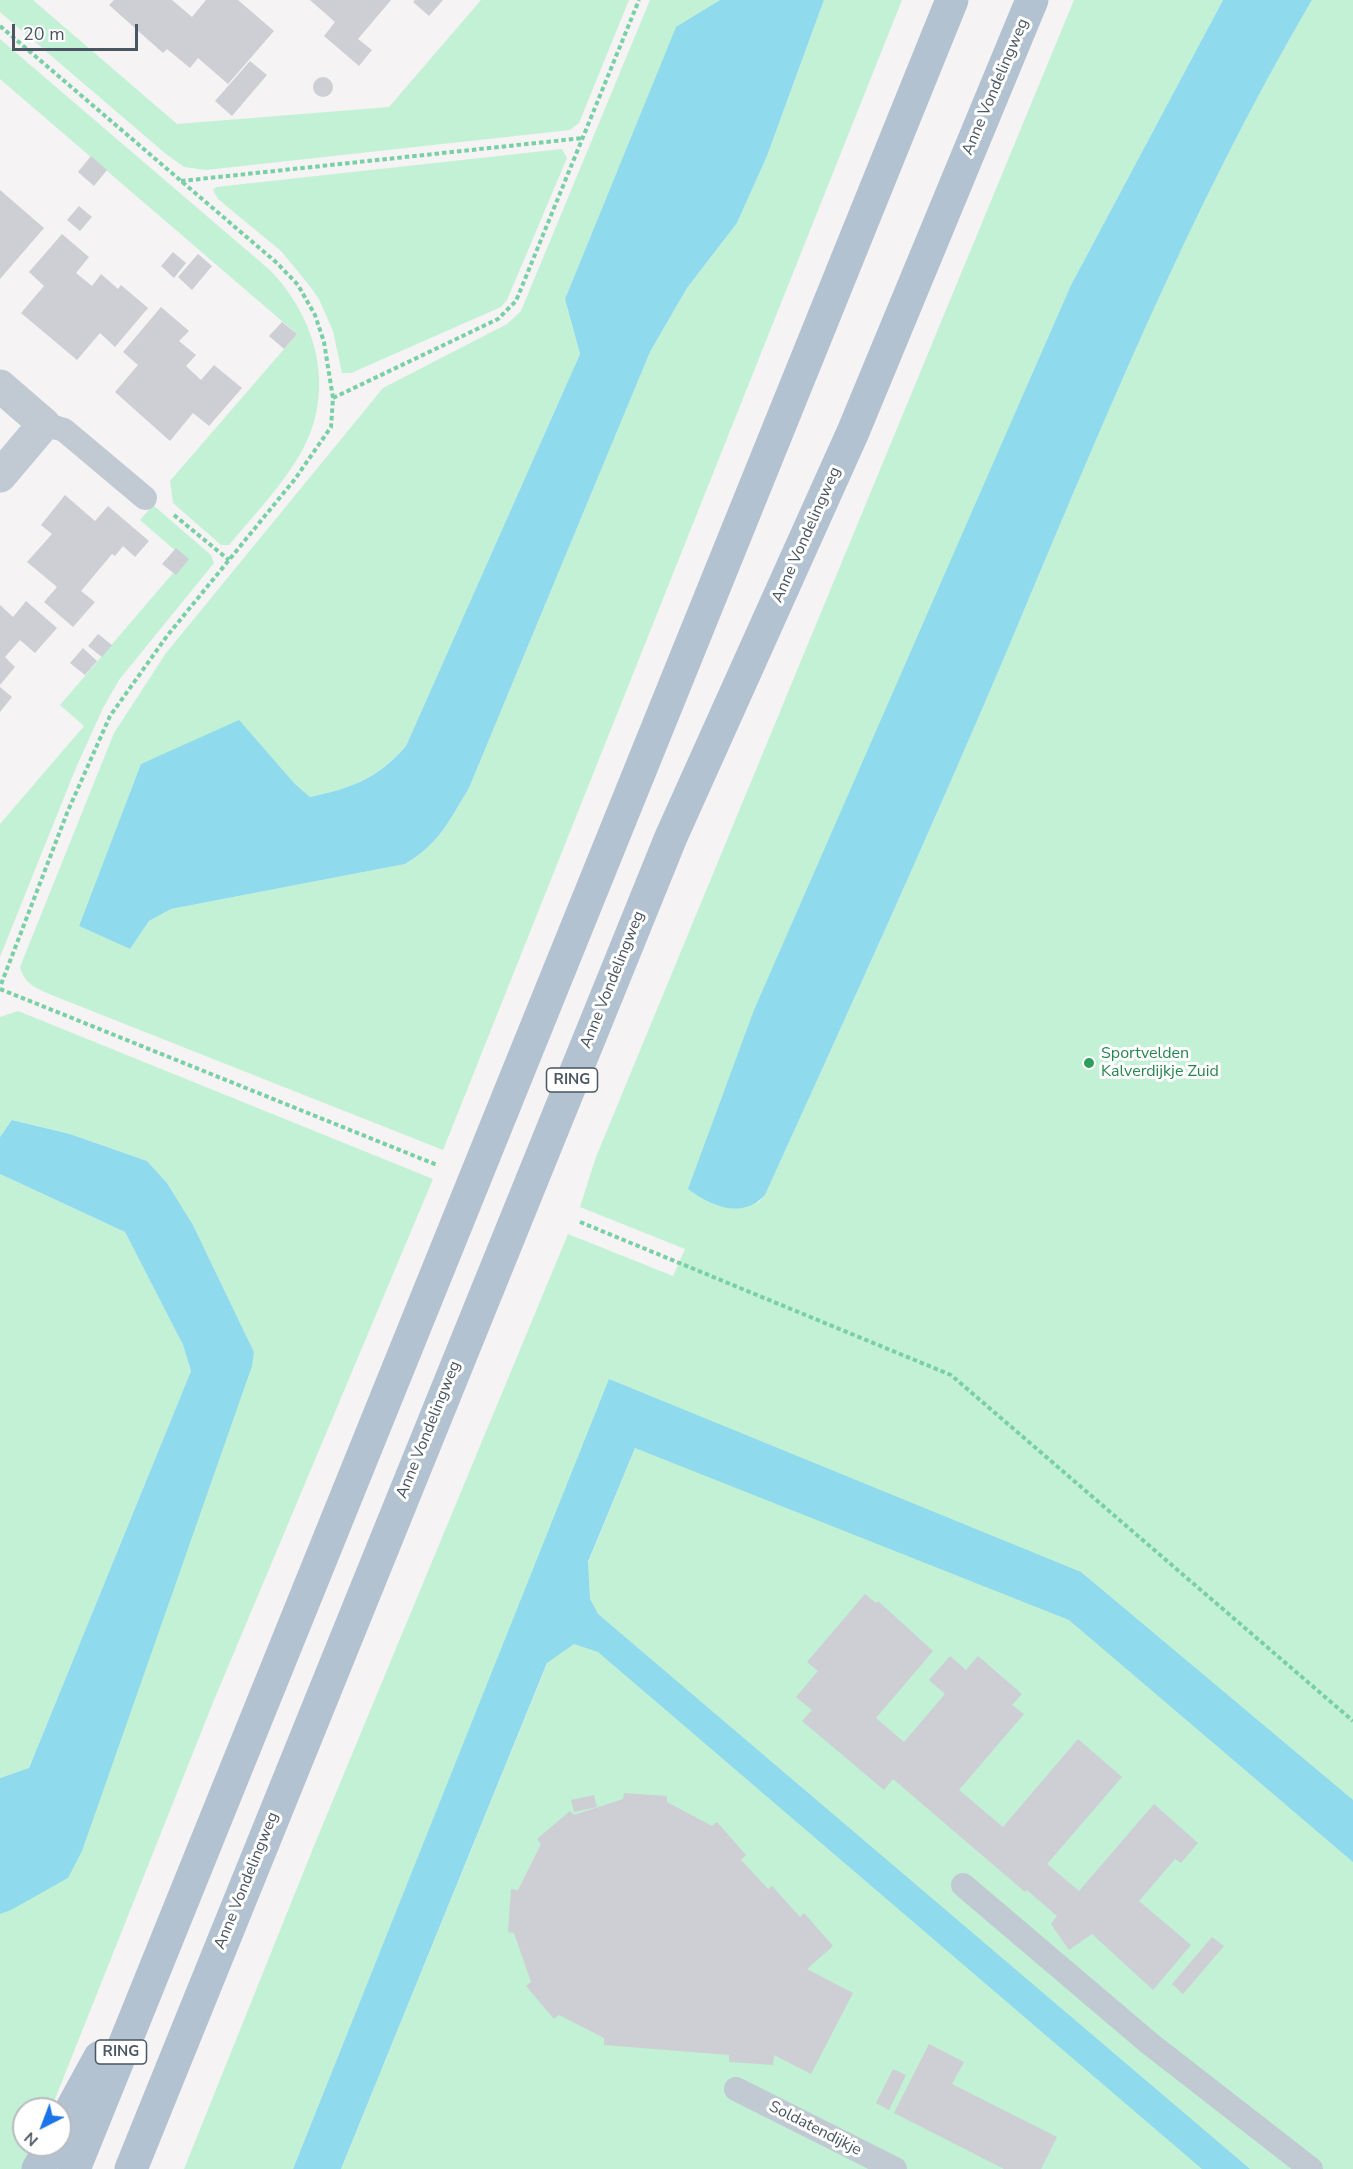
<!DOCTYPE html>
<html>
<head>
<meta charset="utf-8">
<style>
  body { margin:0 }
  #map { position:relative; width:1353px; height:2169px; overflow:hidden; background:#f5f3f3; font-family:"Nunito Sans",sans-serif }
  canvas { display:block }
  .north { position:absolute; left:12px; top:2097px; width:60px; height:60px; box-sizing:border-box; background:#fff; border:2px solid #b7bbc0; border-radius:50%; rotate:222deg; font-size:16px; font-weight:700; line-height:24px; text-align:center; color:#4a5661 }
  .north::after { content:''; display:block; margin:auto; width:21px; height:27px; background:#1a73e8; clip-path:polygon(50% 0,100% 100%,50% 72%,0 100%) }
  .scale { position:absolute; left:12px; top:24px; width:126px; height:27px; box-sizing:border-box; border:3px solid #4a5661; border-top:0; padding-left:8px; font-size:18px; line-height:21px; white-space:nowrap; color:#4a5661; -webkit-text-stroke:4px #fff; paint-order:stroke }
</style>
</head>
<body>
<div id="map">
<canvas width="1353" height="2169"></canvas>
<div class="north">N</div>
<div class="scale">20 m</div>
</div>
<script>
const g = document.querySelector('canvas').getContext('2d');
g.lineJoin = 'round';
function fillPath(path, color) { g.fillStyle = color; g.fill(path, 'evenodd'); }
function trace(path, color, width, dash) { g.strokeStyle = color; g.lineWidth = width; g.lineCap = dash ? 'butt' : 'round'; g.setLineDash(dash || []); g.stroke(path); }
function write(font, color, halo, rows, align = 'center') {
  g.font = font + ' "Nunito Sans",sans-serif'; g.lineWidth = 6; g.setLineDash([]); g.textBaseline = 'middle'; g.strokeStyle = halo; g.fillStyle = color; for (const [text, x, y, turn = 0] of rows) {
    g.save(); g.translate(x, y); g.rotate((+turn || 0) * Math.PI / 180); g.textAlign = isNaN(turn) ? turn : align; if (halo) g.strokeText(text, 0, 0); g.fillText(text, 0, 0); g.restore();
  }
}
const green = new Path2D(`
  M 0,0 L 33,0 L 177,124 L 389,107 L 481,0 L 629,0 L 579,123 L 570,130 L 206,170 L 184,167 L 166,154 L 0,12 Z
  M 650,0 L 720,0 L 676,28 L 565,299 L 580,354 L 406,746 C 376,779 352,788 310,797 L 294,783 L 142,763 L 79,926 L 130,949 L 149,921 L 171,909 L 405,864 C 439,844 449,821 469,788 L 650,352 L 687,288 L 737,223 L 767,156 L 824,0 L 902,0 L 443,1150 L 49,994 C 34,987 25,984 20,967 L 114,733 L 166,653 L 383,388 L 507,324 L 521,311 Z
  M 1074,0 L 1223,0 L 1071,285 L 912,651 L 757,1204 L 765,1195 C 846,1017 927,839 1004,658 C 1098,435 1189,209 1312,0 L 1353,0 L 1353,2169 L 341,2169 L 635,1448 L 610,1379 L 293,2169 L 184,2169 L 316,1841 L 568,1234 L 673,1276 L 685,1249 L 580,1207 L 596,1157 Z
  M 0,39 L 271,271 C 317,320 336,389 302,451 C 283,485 254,515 229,545 L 221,545 L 173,503 L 170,481 L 297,334 L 0,79 Z
  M 562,149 L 567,158 L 507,300 L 501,307 L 351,373 L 342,373 L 333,331 L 319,299 L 309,285 L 281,251 L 218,199 L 213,190 L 216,187 Z
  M 153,505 L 211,555 L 214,563 L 119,680 L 103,708 L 75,770 L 0,957 L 0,824 L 84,726 L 60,705 L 185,559 L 140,520 Z
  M 18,1011 L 433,1179 L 214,1700 L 51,2109 L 24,2109 L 24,2145 L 37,2145 L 24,2169 L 0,2169 L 0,1914 L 68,1878 L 254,1352 L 193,1225 L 167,1183 L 147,1161 L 70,1134 L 13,1120 L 0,1137 L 0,1017 Z
  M 0,1174 L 125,1232 L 183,1345 L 191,1371 L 29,1768 L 0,1778 Z`);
const water = new Path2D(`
  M 720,0 L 824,0 L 767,156 L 737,223 L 687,288 L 650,352 L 469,788 C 449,821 439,844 405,864 L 171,909 L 149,921 L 130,949 L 79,926 L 141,764 L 239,720 L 294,783 L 310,797 C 352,788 377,779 406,746 L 580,354 L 565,299 L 676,27 Z
  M 1223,0 L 1312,0 C 1189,209 1098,435 1004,658 C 927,839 846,1017 765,1195 C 742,1220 711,1206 688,1189 L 754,1010 L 1071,285 Z
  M 12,1120 L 70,1134 L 147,1161 L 167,1183 L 193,1225 L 254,1352 L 252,1366 L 82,1851 L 68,1878 L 11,1910 L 0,1914 L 0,1778 L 29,1768 L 191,1371 L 183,1345 L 125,1232 L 0,1174 L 0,1137 Z
  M 609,1379 L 1081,1572 L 1353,1800 L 1353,1862 L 1069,1620 L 635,1448 L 588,1562 L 590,1599 L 598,1614 L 1250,2169 L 1202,2169 L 598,1652 L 574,1644 L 547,1663 L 341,2169 L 293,2169 Z`);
const building = new Path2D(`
  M 114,0 L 172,0 L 192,17 L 206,0 L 238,0 L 274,31 L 228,84 L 198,58 L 190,68 L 167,49 L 163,53 L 109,5 Z
  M 310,0 L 391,0 L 358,39 L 372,50 L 359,66 L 324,36 L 335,22 Z
  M 415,0 L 443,0 L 429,16 L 413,2 Z
  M 250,61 L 267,75 L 232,116 L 215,101 Z
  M313 87a10 10 0 1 1 20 0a10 10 0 1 1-20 0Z
  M 91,156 L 107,170 L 94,186 L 78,172 Z
  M 0,190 L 44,228 L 0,279 Z
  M 79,206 L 92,217 L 80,231 L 67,220 Z
  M 62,234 L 89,257 L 76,273 L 92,286 L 101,274 L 118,289 L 121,285 L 148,308 L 115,347 L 100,333 L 77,360 L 21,313 L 44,286 L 29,272 Z
  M 173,252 L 186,263 L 174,278 L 161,266 Z
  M 198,254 L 212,266 L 192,290 L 178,277 Z
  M 161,307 L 189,331 L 179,341 L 196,355 L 186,366 L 201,380 L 214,365 L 242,388 L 209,426 L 193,413 L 170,441 L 115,392 L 138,365 L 123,352 Z
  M 282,322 L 297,334 L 284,349 L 269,336 Z
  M 65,495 L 95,521 L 108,506 L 149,541 L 135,557 L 123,546 L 115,556 L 112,554 L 81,591 L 95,602 L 73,627 L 44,602 L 57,587 L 27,562 L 52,534 L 41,525 Z
  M 176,548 L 189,559 L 176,575 L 162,564 Z
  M 26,601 L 57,628 L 35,653 L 20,640 L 5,657 L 15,667 L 0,685 L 0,605 L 13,617 Z
  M 98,634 L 112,645 L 102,657 L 88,646 Z
  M 83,648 L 97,661 L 85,675 L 70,663 Z
  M 0,687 L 12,697 L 0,712 Z
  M 865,1594 L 876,1603 L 878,1601 L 933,1651 L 876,1718 L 904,1742 L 945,1694 L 929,1680 L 950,1656 L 966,1670 L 978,1656 L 1022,1694 L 1012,1705 L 1024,1714 L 959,1790 L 1003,1827 L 1078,1739 L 1122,1777 L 1047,1864 L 1079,1891 L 1154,1804 L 1198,1843 L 1181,1863 L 1175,1859 L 1139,1901 L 1191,1945 L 1153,1990 L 1092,1934 L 1069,1950 L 1051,1924 L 1057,1916 L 1027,1890 L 1025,1892 L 893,1779 L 884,1790 L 802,1721 L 812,1710 L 796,1697 L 818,1671 L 807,1662 Z
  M 624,1793 L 667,1796 L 667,1802 L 712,1826 L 717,1822 L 746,1855 L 741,1860 L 768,1889 L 772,1886 L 800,1917 L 804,1913 L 833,1946 L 807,1969 L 853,1993 L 811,2074 L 774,2055 L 773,2065 L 729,2062 L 729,2055 L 604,2045 L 604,2038 L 559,2015 L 554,2019 L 526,1986 L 531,1982 L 514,1933 L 508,1932 L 511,1889 L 518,1890 L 541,1844 L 537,1839 L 570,1811 L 574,1815 L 623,1799 Z
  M 594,1795 L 597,1807 L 574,1812 L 571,1800 Z
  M 1212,1937 L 1224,1946 L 1183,1994 L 1172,1984 Z
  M 929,2044 L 964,2062 L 952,2084 L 1057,2137 L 1041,2169 L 1004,2169 L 894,2113 Z
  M 893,2069 L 906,2075 L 889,2110 L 876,2103 Z`);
const path = new Path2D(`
  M 0,26 L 277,263 L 298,285 L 315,315 L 324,342 L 333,398 L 331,427 L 295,479 L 167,636 L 110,716 L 67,813 L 0,987
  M 181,181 L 583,138
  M 333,398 L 498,319 L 516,301 L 639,0
  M 174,515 L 229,560
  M 0,989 L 437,1165
  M 580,1222 L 951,1375 L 1353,1721`);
const service = new Path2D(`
  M 44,424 L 64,430 L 145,498
  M 963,1885 L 1149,2043 L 1311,2169
  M 736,2089 L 895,2169`);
const minor = new Path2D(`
  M 0,386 L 44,424 L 0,476`);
const primary = new Path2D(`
  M 60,2130 L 100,2057
  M 38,2169 L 52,2145
  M 74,2169 L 952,0
  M 131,2169 L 671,837 L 853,432 L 1032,0`);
const markers = [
  [1089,1063,6,"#2e9e5b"]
];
const shields = [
  [572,1080,51],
  [121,2052,51]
];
const shieldNames = [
  ["RING",572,1080],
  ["RING",121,2052]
];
const streetNames = [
  ["Anne Vondelingweg",996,87,-67],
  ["Anne Vondelingweg",807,535,-66],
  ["Anne Vondelingweg",613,980,-68],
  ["Anne Vondelingweg",429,1430,-68],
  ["Anne Vondelingweg",247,1881,-68],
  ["Soldatendijkje",815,2129,27]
];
const leisureNames = [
  ["Sportvelden",1101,1054],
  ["Kalverdijkje Zuid",1101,1072]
];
fillPath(green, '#c3f1d5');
fillPath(water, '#90daee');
fillPath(building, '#cdcfd5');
trace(path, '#7ad0a6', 4, [4.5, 3]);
trace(service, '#c1cad2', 24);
trace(minor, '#c1cad2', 33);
trace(primary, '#b3c2d1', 33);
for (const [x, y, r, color] of markers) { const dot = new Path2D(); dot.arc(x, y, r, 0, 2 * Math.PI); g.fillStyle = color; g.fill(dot); trace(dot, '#fff', 2); }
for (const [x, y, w] of shields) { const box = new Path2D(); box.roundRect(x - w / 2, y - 12, w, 24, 4.5); g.fillStyle = '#fff'; g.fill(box); trace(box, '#4a5661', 1.5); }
write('bold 15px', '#4a5661', null, shieldNames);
write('16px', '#4a5661', '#fff', streetNames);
write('16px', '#27864d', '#fff', leisureNames, 'left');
</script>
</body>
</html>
